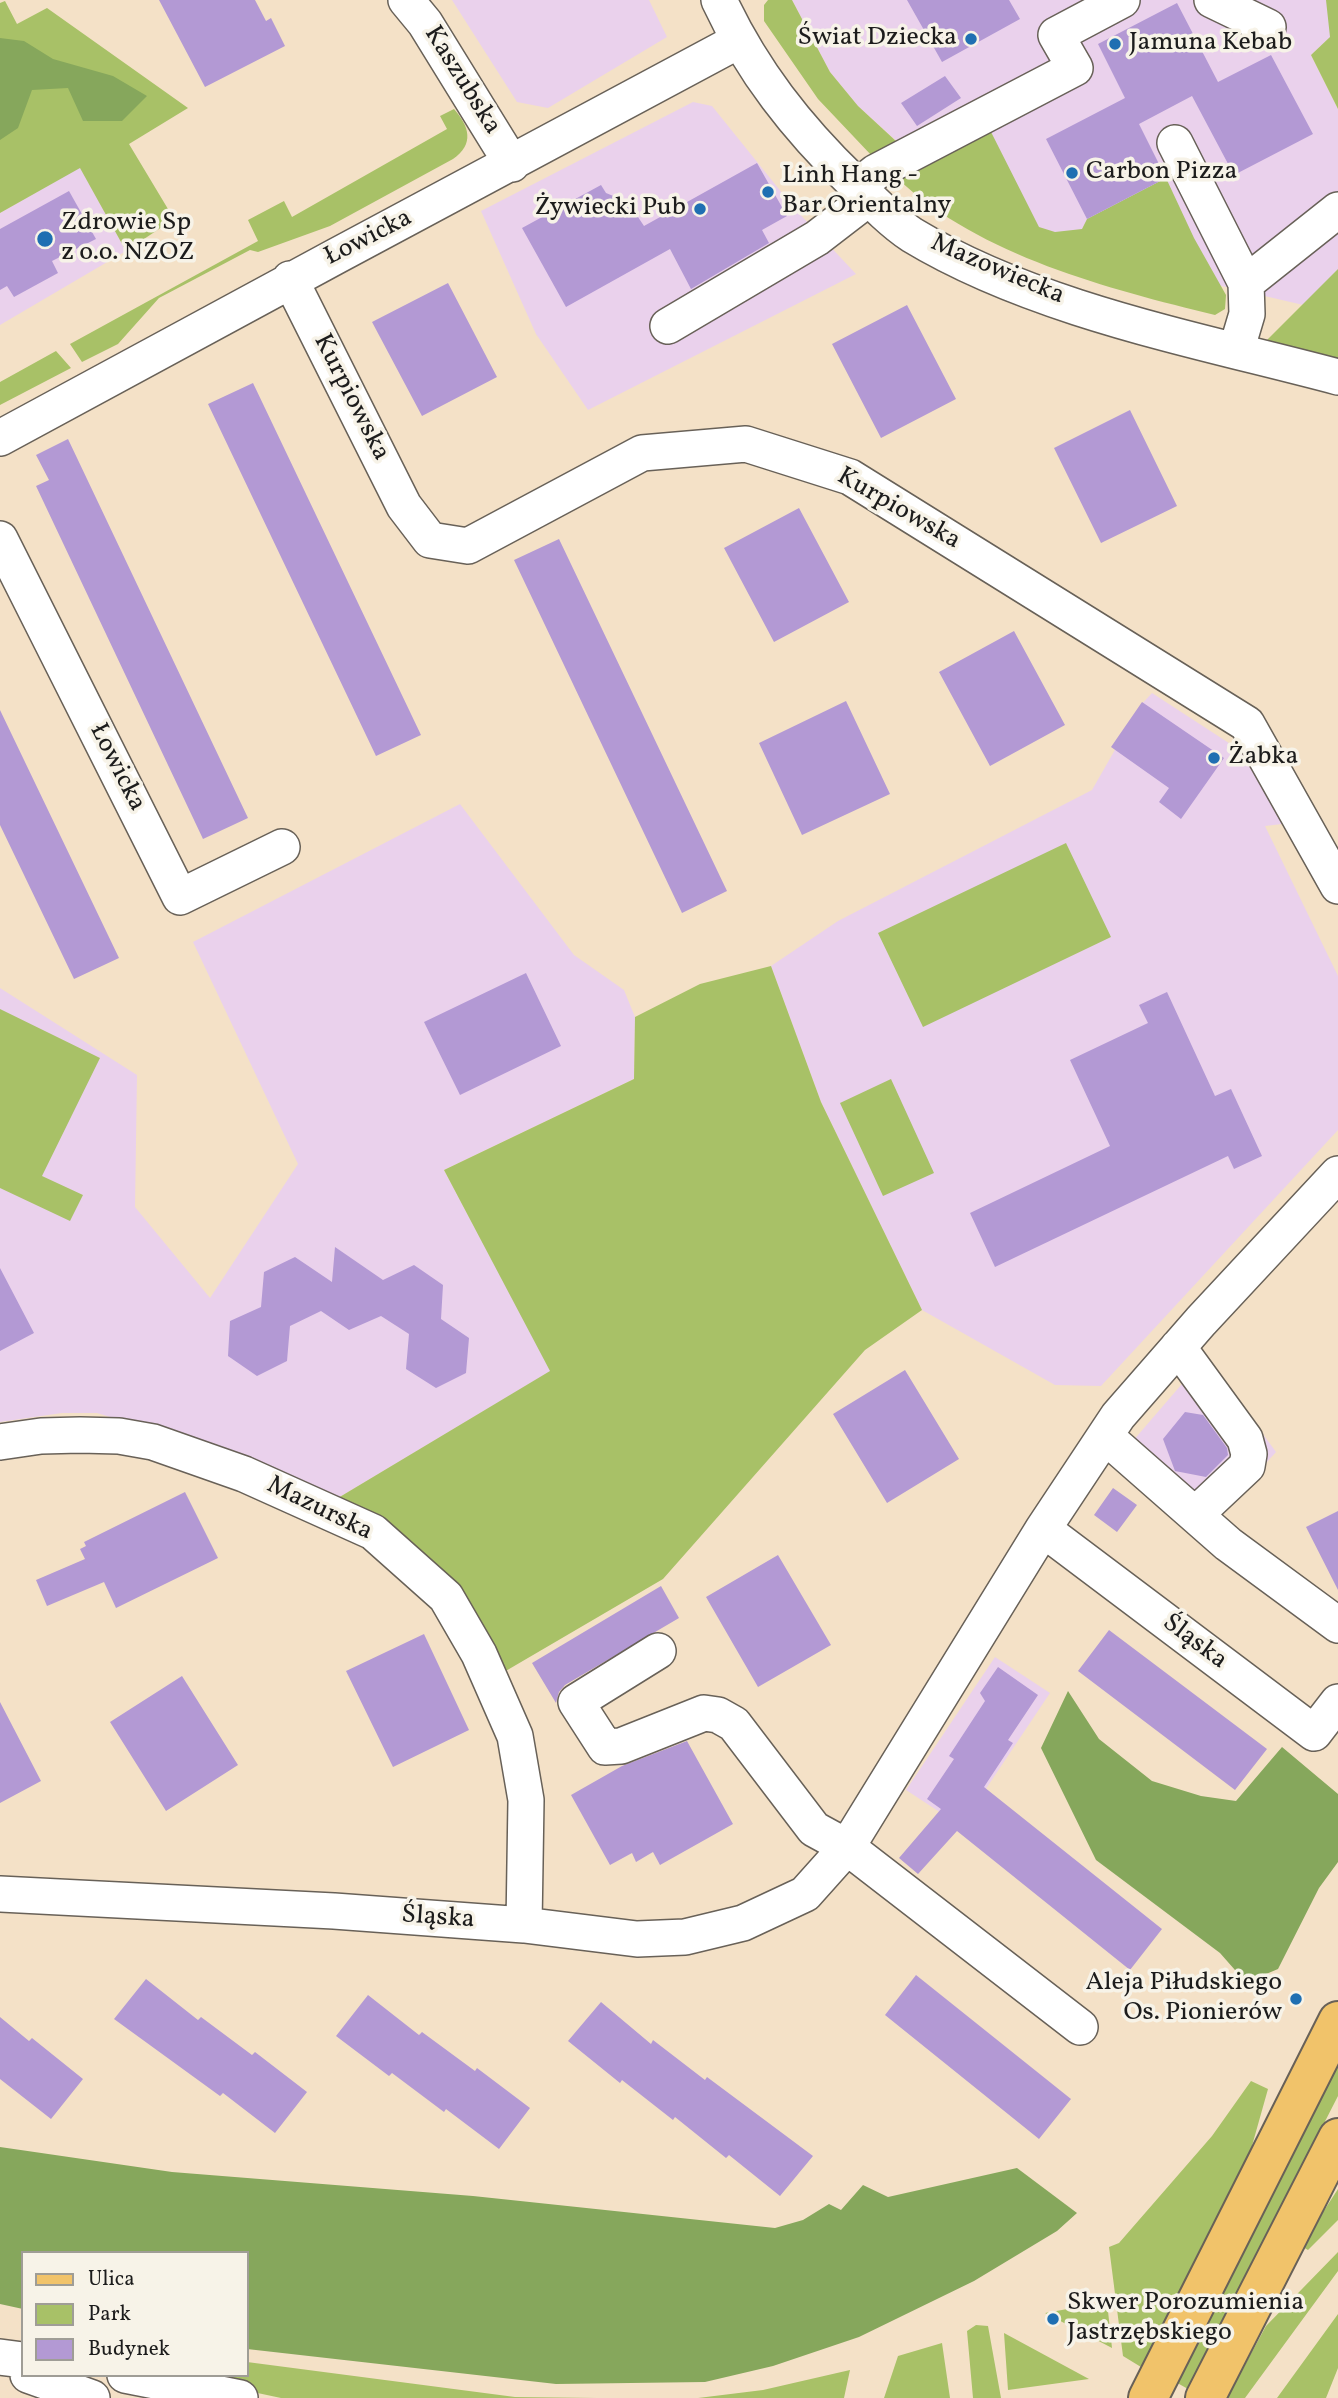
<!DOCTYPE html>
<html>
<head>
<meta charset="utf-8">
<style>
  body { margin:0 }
  #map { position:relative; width:1338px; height:2398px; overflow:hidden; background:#f4e1c7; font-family:Vollkorn,serif }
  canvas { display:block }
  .legend { position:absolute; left:21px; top:2251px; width:228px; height:126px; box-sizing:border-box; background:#f7f3e8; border:2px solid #9f9d96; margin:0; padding:9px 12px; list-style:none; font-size:21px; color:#1c1c1c }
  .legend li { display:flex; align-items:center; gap:14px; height:35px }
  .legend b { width:35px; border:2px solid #9f9d96 }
</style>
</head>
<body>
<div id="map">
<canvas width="1338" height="2398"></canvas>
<ul class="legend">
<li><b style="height:9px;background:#f1c36a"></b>Ulica</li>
<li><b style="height:19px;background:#a8c167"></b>Park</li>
<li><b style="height:19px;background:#b399d4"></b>Budynek</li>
</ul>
</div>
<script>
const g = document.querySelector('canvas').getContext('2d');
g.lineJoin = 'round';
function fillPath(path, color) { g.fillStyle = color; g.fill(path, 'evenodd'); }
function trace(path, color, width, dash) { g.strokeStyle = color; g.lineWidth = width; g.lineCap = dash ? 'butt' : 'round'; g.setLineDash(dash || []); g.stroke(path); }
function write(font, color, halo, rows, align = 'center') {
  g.font = font + ' Vollkorn,serif'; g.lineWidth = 7; g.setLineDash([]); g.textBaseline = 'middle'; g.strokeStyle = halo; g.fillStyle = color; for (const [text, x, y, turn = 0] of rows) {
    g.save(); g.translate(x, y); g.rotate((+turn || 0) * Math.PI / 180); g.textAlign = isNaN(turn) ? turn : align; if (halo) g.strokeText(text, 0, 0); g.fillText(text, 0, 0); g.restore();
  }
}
const built = new Path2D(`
  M 452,0 L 649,0 L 667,37 L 548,108 L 517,102 Z
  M 792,0 L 1338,0 L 1338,30 L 1311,55 L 1338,109 L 1338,302 L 1329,311 L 1136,266 L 1018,225 L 926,168 L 858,106 L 830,72 Z
  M 693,102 L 712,106 L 795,209 L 856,274 L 588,410 L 536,334 L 481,211 Z
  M 80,167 L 126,251 L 0,325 L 0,213 Z
  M 1152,693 L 1235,747 L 1249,761 L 1282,824 L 1265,826 L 1338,976 L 1338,1130 L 1101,1386 L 1055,1385 L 922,1310 L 821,1102 L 771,966 L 838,921 L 1092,790 L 1140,706 Z
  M 460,804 L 574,955 L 624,990 L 635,1017 L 634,1079 L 444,1170 L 551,1371 L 338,1498 L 209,1447 L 97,1413 L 62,1413 L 0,1422 L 0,988 L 137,1075 L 135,1207 L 210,1298 L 298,1164 L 193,942 Z
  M 1206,1356 L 1276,1452 L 1220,1514 L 1132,1442 Z
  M 995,1657 L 1050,1693 L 961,1826 L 906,1790 Z`);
const green = new Path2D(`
  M 768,0 L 792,0 L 830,72 L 858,106 L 897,142 L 872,156 L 818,99 L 764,21 L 764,5 Z
  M 1326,0 L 1338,0 L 1338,109 L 1311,55 L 1330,37 Z
  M 5,1 L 17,24 L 47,8 L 188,108 L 129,144 L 174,219 L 126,251 L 80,168 L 0,213 L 0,3 Z
  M 454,109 C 469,126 475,144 453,159 L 330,226 L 258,252 L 250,250 L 159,298 L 118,344 L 82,362 L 70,344 L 258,241 L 248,220 L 284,201 L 292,217 L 447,129 L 440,116 Z
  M 988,126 L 1039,227 L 1055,232 L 1082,229 L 1087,219 L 1166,178 L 1194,238 L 1226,295 L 1225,309 L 1215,315 C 1109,289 980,256 898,179 Z
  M 1338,269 L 1338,377 L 1253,354 Z
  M 56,351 L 71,368 L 0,405 L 0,382 Z
  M 1066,843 L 1111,937 L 923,1027 L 878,933 Z
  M 771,966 L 821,1102 L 922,1310 L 865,1350 L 663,1579 L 504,1672 L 338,1498 L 550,1371 L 444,1170 L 634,1079 L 635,1017 L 700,984 Z
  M 0,1009 L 100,1058 L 42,1176 L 83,1195 L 70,1221 L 0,1188 Z
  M 891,1079 L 934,1173 L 883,1196 L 840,1103 Z
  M 1338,2061 L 1338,2096 L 1188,2389 L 1172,2380 Z
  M 1251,2081 L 1268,2089 L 1248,2160 L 1141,2367 L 1123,2356 L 1109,2247 L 1119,2243 L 1212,2136 Z
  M 1338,2189 L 1338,2220 L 1308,2250 L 1301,2246 Z
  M 1338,2252 L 1338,2271 L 1245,2398 L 1227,2398 L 1266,2326 Z
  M 1107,2302 L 1112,2348 L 1045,2313 Z
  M 1338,2314 L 1338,2368 L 1326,2398 L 1277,2398 Z
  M 976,2325 L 988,2326 L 1001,2398 L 973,2398 L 967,2331 Z
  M 1004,2333 L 1089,2379 L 1008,2390 Z
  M 942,2343 L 950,2398 L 884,2398 L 898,2356 Z
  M 247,2362 L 515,2397 L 597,2398 L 281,2398 L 173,2375 L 247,2375 Z
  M 850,2370 L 844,2398 L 698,2398 L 763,2390 Z`);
const forest = new Path2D(`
  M 0,38 L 24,41 L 53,59 L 113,76 L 147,96 L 122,121 L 83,121 L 68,88 L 32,90 L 18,128 L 0,140 Z
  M 1068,1691 L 1099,1739 L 1152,1781 L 1201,1796 L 1236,1801 L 1282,1747 L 1338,1794 L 1338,1862 L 1319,1888 L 1278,1969 L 1259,1977 L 1242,1978 L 1220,1953 L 1096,1860 L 1041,1748 Z
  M 0,2147 L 172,2172 L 473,2196 L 775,2228 L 803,2220 L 829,2204 L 841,2210 L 863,2185 L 888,2197 L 1017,2168 L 1077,2213 L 1057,2231 L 974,2281 L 859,2337 L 773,2366 L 705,2382 L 556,2384 L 247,2349 L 247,2253 L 23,2253 L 23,2309 L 0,2304 Z`);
const building = new Path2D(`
  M 159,0 L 255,0 L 266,21 L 271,18 L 285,46 L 205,87 Z
  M 907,0 L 1009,0 L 1020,19 L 942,62 Z
  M 1177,3 L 1218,82 L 1271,55 L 1313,134 L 1234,175 L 1192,96 L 1139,124 L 1166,178 L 1087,219 L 1046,139 L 1125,98 L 1098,44 Z
  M 945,76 L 961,98 L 917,126 L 901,103 Z
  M 757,163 L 787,216 L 762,230 L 769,243 L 691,289 L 670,249 L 566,307 L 522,228 L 601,185 L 606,193 L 628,202 L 644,226 Z
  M 69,191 L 96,239 L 52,261 L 58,273 L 14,297 L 7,286 L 0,290 L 0,229 Z
  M 448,283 L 497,377 L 422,416 L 372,322 Z
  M 907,305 L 956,399 L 881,438 L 832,344 Z
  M 253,383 L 421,735 L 376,756 L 208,404 Z
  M 1130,410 L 1177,506 L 1101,543 L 1054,448 Z
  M 68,439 L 248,818 L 203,839 L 36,486 L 49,480 L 36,455 Z
  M 799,508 L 849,602 L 774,642 L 724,548 Z
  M 559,539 L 727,891 L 682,913 L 514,560 Z
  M 1014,631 L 1065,725 L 990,766 L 939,672 Z
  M 846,701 L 890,794 L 802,835 L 759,743 Z
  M 1142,702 L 1224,758 L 1181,819 L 1159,802 L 1169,788 L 1111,747 Z
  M 0,710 L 119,958 L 74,979 L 0,825 Z
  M 526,973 L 561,1046 L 460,1095 L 424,1022 Z
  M 1167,992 L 1215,1096 L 1231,1089 L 1262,1156 L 1234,1169 L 1228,1156 L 995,1267 L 970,1213 L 1110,1146 L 1070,1060 L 1148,1023 L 1139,1005 Z
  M 335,1247 L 383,1280 L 414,1265 L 443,1285 L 441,1319 L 469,1338 L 466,1373 L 436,1388 L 406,1369 L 409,1334 L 381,1316 L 349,1330 L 321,1311 L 290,1326 L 287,1361 L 257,1376 L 228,1356 L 230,1321 L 261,1307 L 264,1272 L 295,1257 L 332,1282 Z
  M 0,1268 L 34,1333 L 0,1351 Z
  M 905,1370 L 959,1459 L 887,1503 L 833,1414 Z
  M 1185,1412 L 1203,1415 L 1227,1448 L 1228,1455 L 1206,1477 L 1175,1471 L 1163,1439 Z
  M 1113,1488 L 1137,1505 L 1117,1532 L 1094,1515 Z
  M 185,1492 L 218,1558 L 116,1608 L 104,1582 L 47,1606 L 36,1580 L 85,1559 L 80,1549 L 86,1546 L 84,1542 Z
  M 1338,1511 L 1338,1590 L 1306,1527 Z
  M 778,1555 L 831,1645 L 758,1687 L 706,1597 Z
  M 661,1586 L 679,1618 L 565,1685 L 559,1692 L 556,1703 L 532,1663 Z
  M 1109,1630 L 1267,1749 L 1235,1790 L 1078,1671 Z
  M 424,1634 L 469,1730 L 393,1767 L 346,1671 Z
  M 998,1667 L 1038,1695 L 1008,1740 L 1013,1743 L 984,1787 L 1162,1929 L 1130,1970 L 957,1831 L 918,1874 L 899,1858 L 941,1809 L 927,1799 L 954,1759 L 949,1756 L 985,1701 L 980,1693 Z
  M 182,1676 L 238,1765 L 166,1811 L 110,1722 Z
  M 0,1702 L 41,1781 L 0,1803 Z
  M 687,1741 L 733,1824 L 660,1865 L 653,1852 L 636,1862 L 632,1853 L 610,1865 L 571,1795 L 622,1766 Z
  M 916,1975 L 1071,2099 L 1039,2139 L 885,2015 Z
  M 146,1979 L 198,2020 L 201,2017 L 252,2055 L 255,2052 L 307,2092 L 275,2133 L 223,2093 L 220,2096 L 114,2019 Z
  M 368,1995 L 419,2035 L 422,2032 L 475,2071 L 477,2068 L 530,2108 L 499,2149 L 446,2109 L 444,2112 L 392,2073 L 389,2076 L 336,2036 Z
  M 601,2002 L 651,2044 L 653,2040 L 705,2080 L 707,2077 L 813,2156 L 780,2196 L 729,2155 L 726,2158 L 675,2117 L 673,2120 L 622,2080 L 620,2083 L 568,2041 Z
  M 0,2017 L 29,2041 L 32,2038 L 83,2079 L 51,2119 L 0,2079 Z`);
const minor = new Path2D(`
  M 406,0 L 425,23 L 512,164
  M 719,0 C 752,71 797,128 853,182 C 871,200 891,221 912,235 C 1036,310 1199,340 1338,377
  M 1212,0 L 1268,27
  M 1175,143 L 1246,283 L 1247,314 L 1236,351
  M 857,187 L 876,172 L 1075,68 L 1056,35 L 1122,0
  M 290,279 L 404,506 L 430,540 L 468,546 L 642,453 L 746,444 L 850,477 L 1247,724 L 1338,886
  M 1246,283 L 1338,210
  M 668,326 L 817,238 L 869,198
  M 0,438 C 245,304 492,173 738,41
  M 0,539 L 180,897 L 282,847
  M 1178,1347 L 1245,1439 L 1249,1454 L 1247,1466 L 1196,1514
  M 1105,1436 L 1228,1544 L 1338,1625
  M 0,1442 L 41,1436 L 80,1435 L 119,1436 L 153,1442 L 244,1474 L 373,1532 L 446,1597 L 479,1654 L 515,1736 L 526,1800 L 524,1925
  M 1043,1529 L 1314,1733 L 1338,1702
  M 658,1651 L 576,1702 L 605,1747 L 621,1746 L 704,1713 L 718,1715 L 734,1724 L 814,1829 L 847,1847 L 1080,2027
  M 0,1894 L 334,1911 L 524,1925 L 637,1939 L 685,1937 L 743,1923 L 805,1894 L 847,1847 L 1043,1529 L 1118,1416 L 1201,1321 L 1338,1174
  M 0,2357 L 23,2360
  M 28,2375 L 92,2398
  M 125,2375 L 240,2398`);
const major = new Path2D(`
  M 1148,2398 L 1338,2021
  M 1205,2398 L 1338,2138`);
const markers = [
  [971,39,7,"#1f6fb2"],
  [1115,44,7,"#1f6fb2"],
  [1072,173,7,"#1f6fb2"],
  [768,192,7,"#1f6fb2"],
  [700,209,7,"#1f6fb2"],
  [45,239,9,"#1f6fb2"],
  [1214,758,7,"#1f6fb2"],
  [1296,1999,7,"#1f6fb2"],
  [1053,2319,7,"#1f6fb2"]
];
const poiNames = [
  ["Świat Dziecka",957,39,"right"],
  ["Jamuna Kebab",1129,44],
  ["Carbon Pizza",1086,173],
  ["Linh Hang -",782,177],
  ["Bar Orientalny",782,207],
  ["Żywiecki Pub",686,209,"right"],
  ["Zdrowie Sp",61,224],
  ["z o.o. NZOZ",61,254],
  ["Żabka",1228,758],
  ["Aleja Piłudskiego",1282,1984,"right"],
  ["Os. Pionierów",1282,2014,"right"],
  ["Skwer Porozumienia",1067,2304],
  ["Jastrzębskiego",1067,2334]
];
const streetNames = [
  ["Kaszubska",461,81,58],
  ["Łowicka",369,239,-27],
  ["Mazowiecka",997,271,23],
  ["Kurpiowska",350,398,63],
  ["Kurpiowska",898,510,30],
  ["Łowicka",116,768,63],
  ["Mazurska",319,1510,26],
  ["Śląska",1194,1643,37],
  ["Śląska",438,1919,4]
];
fillPath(built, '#ead1ec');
fillPath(green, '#a8c167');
fillPath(forest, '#86a75c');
fillPath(building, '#b399d4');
trace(minor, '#686158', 38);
trace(major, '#686158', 42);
trace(minor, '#fff', 35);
trace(major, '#f1c36a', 38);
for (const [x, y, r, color] of markers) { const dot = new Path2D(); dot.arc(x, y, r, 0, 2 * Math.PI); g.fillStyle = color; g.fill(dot); trace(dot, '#f7f3e8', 2.5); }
write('26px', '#1c1c1c', '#f7f3e8', poiNames, 'left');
write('26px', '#1c1c1c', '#f7f3e8', streetNames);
</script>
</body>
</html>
